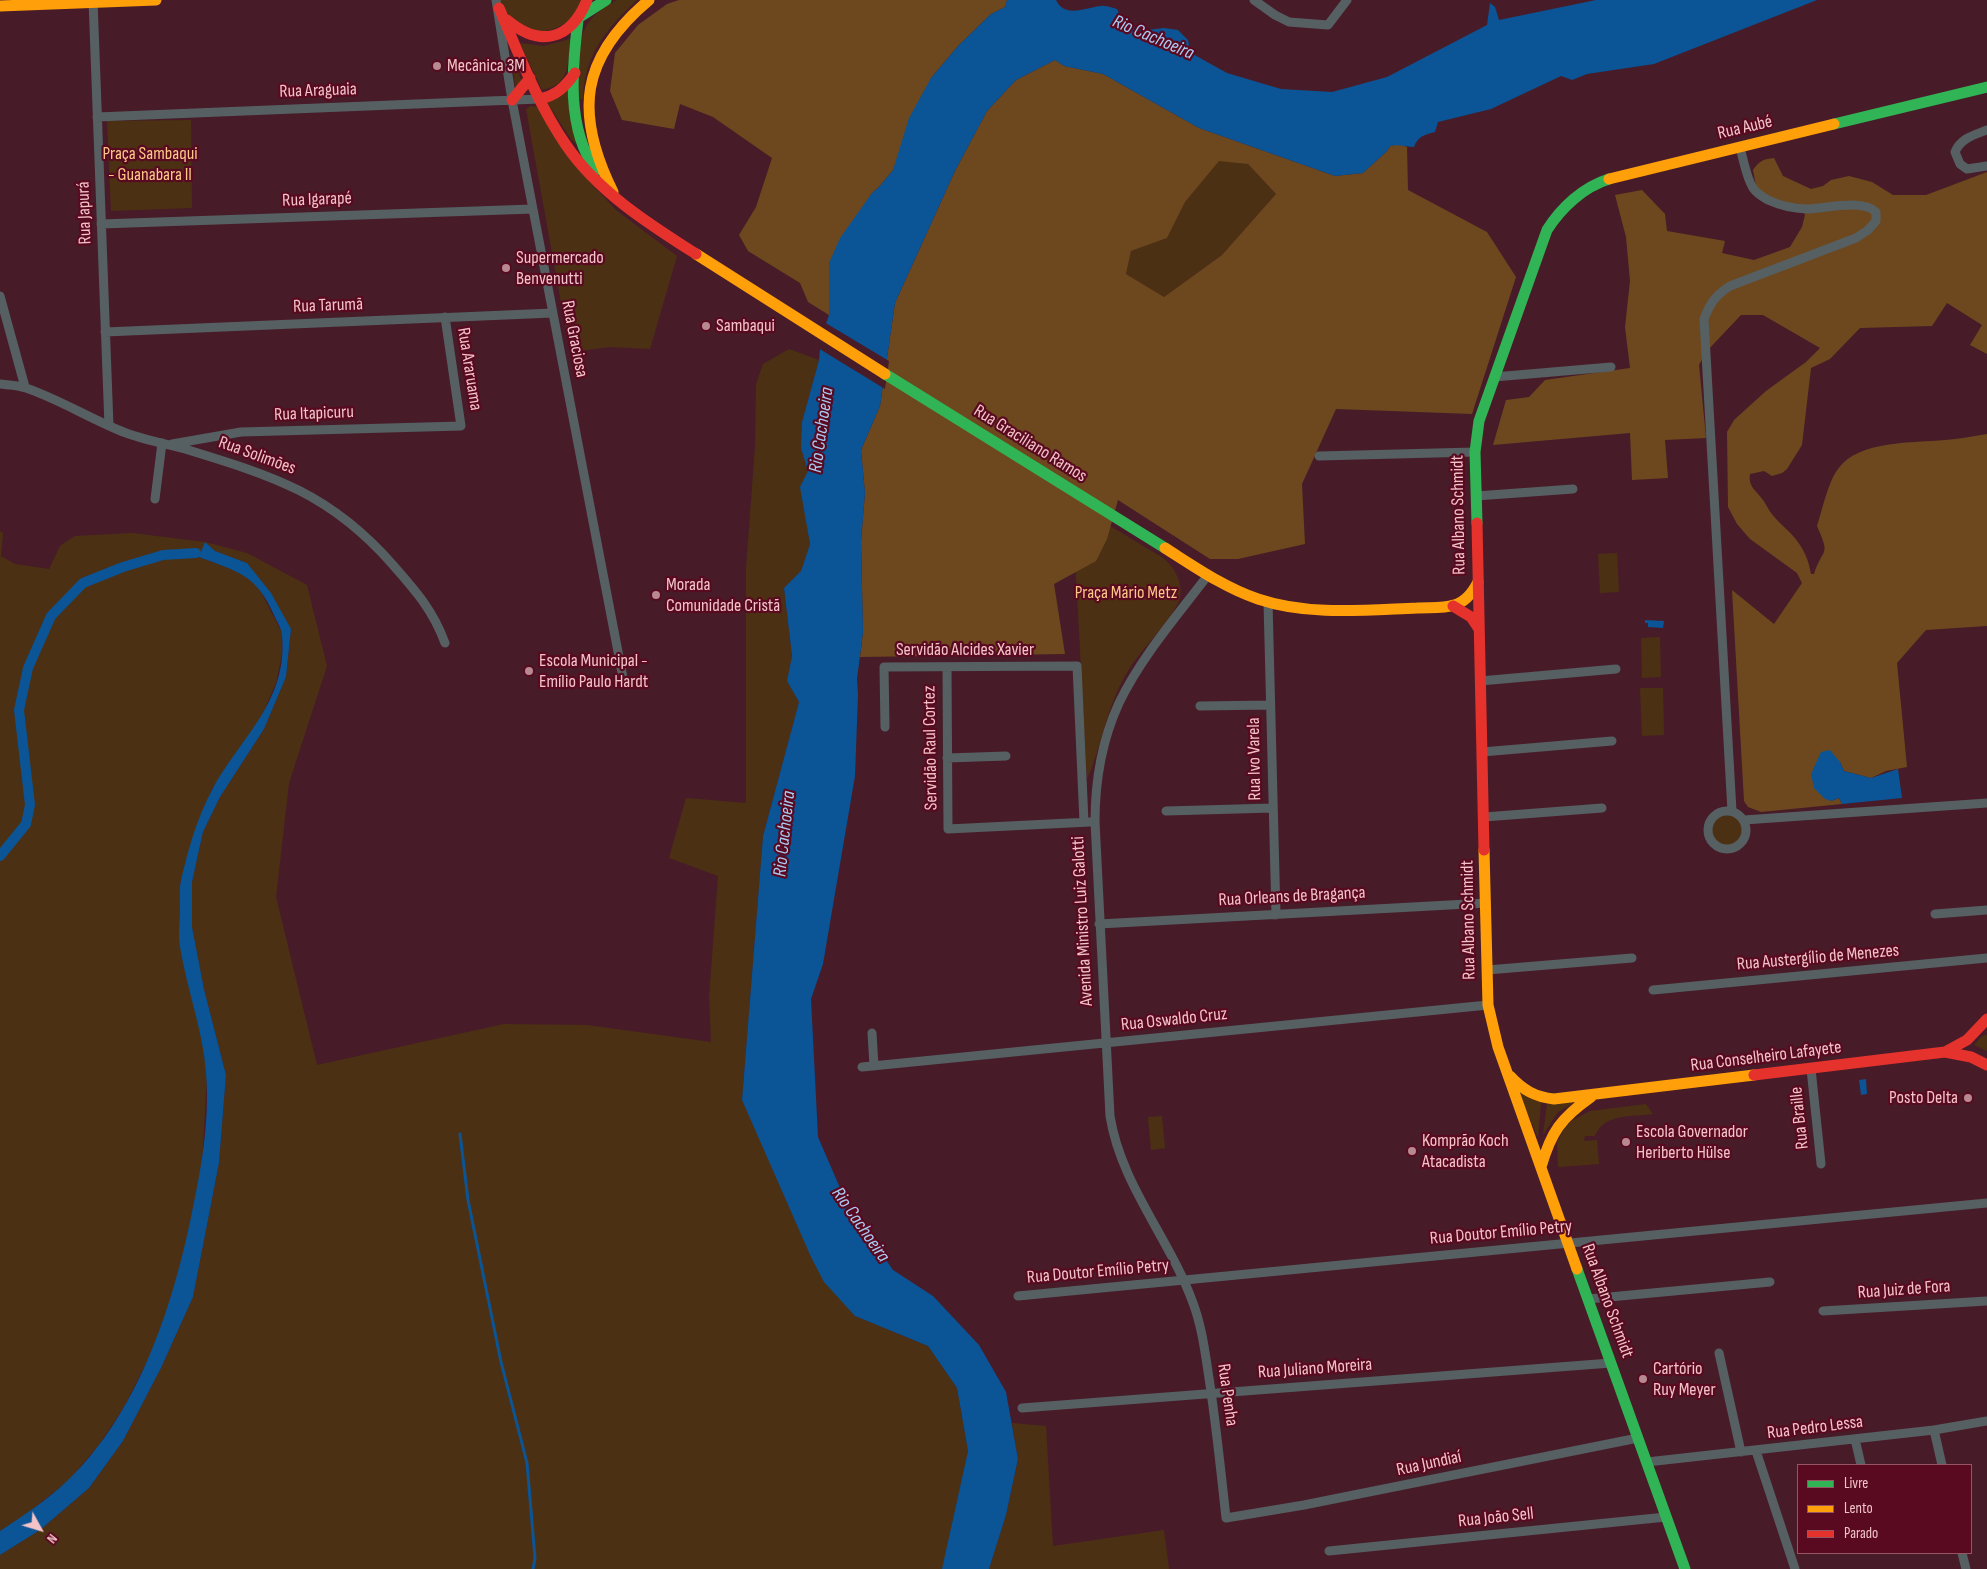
<!DOCTYPE html>
<html>
<head>
<meta charset="utf-8">
<style>
  body { margin:0 }
  #map { position:relative; width:1987px; height:1569px; overflow:hidden; background:#471c28; font-family:"Sofia Sans Condensed",sans-serif }
  canvas { display:block }
  .legend { position:absolute; left:1797px; top:1464px; width:175px; height:90px; box-sizing:border-box; background:#590a20; border:1px solid #975463; margin:0; padding:6px 9px; list-style:none; font-size:15px; color:#f3c3c8 }
  .legend li { display:flex; align-items:center; gap:10px; height:25px }
  .legend b { width:25px; border:1px solid #975463 }
  .north { position:absolute; left:15px; top:1504px; width:50px; height:50px; -webkit-text-stroke:4px #590a20; paint-order:stroke; rotate:129deg; font-size:14px; font-weight:700; line-height:20px; text-align:center; color:#f3c3c8 }
  .north::after { content:''; display:block; margin:auto; width:18px; height:22px; background:#f3c3c8; clip-path:polygon(50% 0,100% 100%,50% 72%,0 100%) }
</style>
</head>
<body>
<div id="map">
<canvas width="1987" height="1569"></canvas>
<ul class="legend">
<li><b style="height:6px;background:#30b455"></b>Livre</li>
<li><b style="height:6px;background:#ff9f0a"></b>Lento</li>
<li><b style="height:6px;background:#e5322d"></b>Parado</li>
</ul>
<div class="north">N</div>
</div>
<script>
const g = document.querySelector('canvas').getContext('2d');
g.lineJoin = 'round';
function fillPath(path, color) { g.fillStyle = color; g.fill(path, 'evenodd'); }
function trace(path, color, width, dash) { g.strokeStyle = color; g.lineWidth = width; g.lineCap = dash ? 'butt' : 'round'; g.setLineDash(dash || []); g.stroke(path); }
function write(font, color, halo, rows, align = 'center') {
  g.font = font + ' "Sofia Sans Condensed",sans-serif'; g.lineWidth = 4.5; g.setLineDash([]); g.textBaseline = 'middle'; g.strokeStyle = halo; g.fillStyle = color; for (const [text, x, y, turn = 0] of rows) {
    g.save(); g.translate(x, y); g.rotate((+turn || 0) * Math.PI / 180); g.textAlign = isNaN(turn) ? turn : align; if (halo) g.strokeText(text, 0, 0); g.fillText(text, 0, 0); g.restore();
  }
}
const green = new Path2D(`
  M 499,0 L 582,0 C 580,4 578,10 575,14 C 561,32 532,38 515,23 C 509,17 504,7 499,0 Z
  M 617,0 L 637,0 C 607,28 584,55 583,99 L 578,99 C 580,53 570,24 617,0 Z
  M 570,39 C 568,62 571,85 542,90 L 520,43 L 544,46 Z
  M 511,54 L 522,81 L 516,92 Z
  M 567,90 L 576,144 L 570,138 L 546,101 Z
  M 530,106 L 538,107 L 592,185 L 603,196 L 616,210 L 677,256 L 650,349 L 610,347 L 570,352 L 526,109 Z
  M 191,120 L 192,208 L 111,211 L 107,121 Z
  M 1219,160 L 1248,164 L 1276,194 L 1222,255 L 1164,297 L 1126,274 L 1131,251 L 1167,238 L 1185,202 Z
  M 789,349 L 819,360 L 802,422 L 802,448 L 808,472 L 801,487 L 810,544 L 801,571 L 784,588 L 792,656 L 787,681 L 799,702 L 763,836 L 742,1100 L 855,1316 L 928,1346 L 957,1388 L 968,1451 L 943,1567 L 942,1569 L 0,1569 L 0,1555 L 40,1530 L 89,1488 L 123,1441 L 161,1368 L 193,1297 L 219,1163 L 226,1075 L 204,989 L 192,927 L 192,882 L 203,832 L 220,797 L 264,729 L 286,677 L 291,630 L 247,563 L 214,551 L 206,543 L 199,557 L 244,574 L 259,588 L 282,633 L 282,654 L 276,683 L 260,720 L 212,789 L 180,883 L 207,1075 L 202,1166 L 181,1267 L 170,1306 L 153,1349 L 124,1407 L 98,1446 L 68,1481 L 25,1515 L 0,1531 L 0,531 L 3,533 L 1,556 L 15,564 L 49,569 L 60,546 L 75,536 L 132,533 L 205,542 L 247,553 L 307,585 L 327,666 L 289,783 L 276,897 L 317,1065 L 504,1024 L 587,1025 L 711,1042 L 709,997 L 718,876 L 669,858 L 686,798 L 746,803 L 746,568 L 755,447 L 756,384 L 763,364 Z
  M 1072,503 C 1094,516 1117,530 1140,544 C 1150,551 1164,556 1171,566 C 1180,577 1184,593 1177,605 C 1163,631 1139,650 1125,676 C 1106,709 1102,746 1087,779 Z
  M 1617,553 L 1619,592 L 1600,593 L 1598,554 Z
  M 1660,637 L 1661,677 L 1642,678 L 1641,638 Z
  M 1640,688 L 1663,688 L 1664,735 L 1642,736 Z
  M1711 830a16 16 0 1 1 32 0a16 16 0 1 1-32 0Z
  M 1987,1035 L 1987,1051 L 1974,1045 L 1982,1036 Z
  M 1518,1091 L 1541,1102 L 1538,1138 Z
  M 1547,1103 L 1574,1103 L 1558,1112 L 1543,1135 Z
  M 1646,1104 L 1653,1114 C 1632,1117 1604,1113 1595,1136 L 1585,1136 L 1584,1141 L 1597,1140 L 1599,1164 L 1558,1167 L 1557,1143 L 1565,1127 L 1573,1120 L 1590,1111 Z
  M 1162,1116 L 1165,1148 L 1151,1150 L 1148,1117 Z
  M 1012,1423 L 1046,1426 L 1053,1546 L 1164,1530 L 1169,1569 L 989,1569 L 1006,1515 L 1018,1460 Z`);
const forest = new Path2D(`
  M 679,0 L 1007,0 L 1005,7 L 991,14 L 958,46 L 931,78 L 893,170 L 879,187 L 872,193 L 829,263 L 829,315 L 808,302 L 800,283 L 748,251 L 739,235 L 756,207 L 772,158 L 713,117 L 680,104 L 674,129 L 622,120 L 610,91 L 615,53 L 638,25 L 667,4 Z
  M 1055,60 L 1064,66 L 1103,74 L 1199,128 L 1335,176 L 1363,173 L 1387,151 L 1390,146 L 1399,144 L 1407,147 L 1408,190 L 1487,232 L 1516,277 L 1472,414 L 1336,409 L 1302,484 L 1305,544 L 1238,559 L 1210,559 L 1118,500 L 1107,539 L 1096,561 L 1054,584 L 1065,654 L 860,657 L 863,632 L 861,541 L 865,493 L 861,450 L 880,406 L 895,303 L 955,171 L 987,111 L 1016,80 ZM 1219,161 L 1248,164 L 1276,194 L 1222,255 L 1164,297 L 1126,274 L 1131,251 L 1167,238 L 1185,202 Z
  M 1774,158 L 1783,176 L 1811,189 L 1823,186 L 1831,180 L 1849,176 L 1872,182 L 1893,195 L 1926,195 L 1987,172 L 1987,354 L 1970,345 L 1982,325 L 1947,303 L 1932,326 L 1860,328 L 1830,359 L 1811,368 L 1802,445 L 1787,469 L 1782,473 L 1772,476 L 1764,471 L 1750,474 C 1748,487 1756,490 1763,500 C 1766,504 1768,509 1771,513 C 1780,525 1792,532 1800,545 C 1806,554 1809,563 1811,574 L 1814,574 C 1823,546 1831,558 1817,526 C 1822,511 1828,482 1838,469 C 1858,440 1914,443 1945,440 C 1959,439 1973,436 1987,434 L 1987,626 L 1926,630 L 1897,663 L 1907,767 L 1886,771 L 1871,778 L 1844,771 L 1840,762 L 1831,801 L 1839,798 L 1842,804 L 1761,812 L 1748,807 L 1744,801 L 1732,590 L 1774,624 L 1802,583 L 1797,573 L 1750,539 L 1737,524 L 1728,507 L 1727,432 L 1734,420 L 1766,391 L 1806,362 L 1820,348 L 1763,315 L 1741,315 L 1706,352 L 1699,365 L 1706,438 L 1665,440 L 1668,478 L 1632,480 L 1630,433 L 1493,445 L 1506,400 L 1529,397 L 1545,380 L 1630,368 L 1625,327 L 1630,281 L 1626,237 L 1615,195 L 1642,190 L 1665,214 L 1667,231 L 1725,241 L 1722,253 L 1754,260 L 1790,247 L 1802,227 L 1805,215 L 1799,204 L 1777,203 L 1757,191 L 1753,170 C 1759,161 1764,159 1774,158 Z`);
const water = new Path2D(`
  M 1007,0 L 1056,0 C 1065,19 1087,7 1101,6 C 1106,5 1112,8 1117,9 L 1125,24 L 1130,26 L 1147,30 L 1164,28 L 1178,30 L 1188,40 L 1191,53 L 1227,73 L 1281,89 L 1332,92 L 1387,77 L 1487,25 L 1490,3 L 1495,7 L 1499,20 L 1596,0 L 1817,0 L 1654,64 L 1587,74 L 1572,80 L 1561,76 L 1491,109 L 1438,122 L 1435,132 C 1424,135 1418,136 1414,147 C 1405,147 1399,144 1390,146 L 1387,151 L 1363,173 L 1335,176 L 1199,128 L 1103,74 L 1064,66 L 1055,60 L 1016,80 L 987,111 L 955,171 L 895,303 L 880,406 L 861,450 L 865,493 L 861,541 L 863,632 L 857,679 L 858,695 L 855,776 L 823,964 L 811,999 L 818,1137 L 847,1204 L 893,1270 L 933,1296 L 979,1345 L 1006,1392 L 1018,1459 L 1006,1515 L 989,1569 L 942,1569 L 968,1451 L 957,1388 L 928,1346 L 855,1316 L 824,1282 L 811,1257 L 742,1100 L 763,836 L 799,702 L 787,681 L 792,656 L 784,588 L 801,571 L 810,544 L 800,487 L 808,471 L 801,448 L 802,422 L 819,360 L 821,338 L 829,315 L 829,263 L 840,238 L 872,193 L 879,187 L 893,170 L 909,118 L 931,78 L 958,46 L 991,14 L 1005,7 Z
  M 205,542 L 215,551 L 247,563 L 271,593 L 291,629 L 286,677 L 264,729 L 220,797 L 203,832 L 192,882 L 192,927 L 204,989 L 226,1075 L 219,1163 L 193,1297 L 161,1368 L 123,1441 L 89,1488 L 40,1530 L 0,1555 L 0,1531 C 23,1516 47,1500 67,1481 C 137,1415 172,1309 191,1217 C 201,1170 210,1121 206,1073 C 203,1030 187,990 180,947 C 178,935 180,921 180,908 C 180,899 179,889 181,880 C 188,850 197,818 212,790 C 239,739 288,702 282,636 C 282,629 277,622 274,615 C 256,574 238,572 199,557 Z
  M 1645,620 L 1664,621 L 1663,628 L 1648,627 L 1648,623 L 1645,623 Z
  M 1830,750 L 1840,762 L 1844,771 L 1871,778 L 1898,769 L 1902,798 L 1842,804 L 1839,798 L 1831,801 L 1825,799 L 1814,788 L 1811,774 L 1821,752 Z
  M 1866,1079 L 1867,1094 L 1861,1095 L 1859,1080 Z`);
const pier = new Path2D(`
  M 824,322 L 889,361 L 885,389 L 818,348 Z`);
const stream = new Path2D(`
  M 460,1134 L 468,1200 L 501,1362 L 527,1463 L 535,1558 L 533,1569`);
const canal = new Path2D(`
  M 0,856 L 26,824 L 30,805 L 19,710 L 28,668 L 51,616 L 83,583 L 123,567 L 163,555 L 196,553`);
const street = new Path2D(`
  M 93,0 L 109,426
  M 496,0 L 512,100 L 624,683
  M 1254,0 L 1275,15 L 1289,22 L 1328,25 L 1347,0
  M 97,117 L 539,99
  M 1987,130 C 1974,135 1961,138 1955,152 L 1960,164 L 1967,169 L 1987,166
  M 101,224 L 533,209
  M 0,296 L 25,387
  M 105,332 L 553,313
  M 1494,377 L 1611,367
  M 0,384 C 8,385 18,385 26,388 C 61,400 92,420 126,433 C 145,440 166,444 185,449 C 273,476 330,493 393,565 C 415,590 433,610 445,643
  M 172,444 L 241,432 L 461,426 L 445,317
  M 1319,456 L 1475,452
  M 1476,496 L 1573,489
  M 155,499 L 162,443
  M 1208,575 C 1177,616 1141,657 1119,703 C 1102,740 1095,781 1095,822 L 1110,1116 C 1121,1185 1170,1239 1193,1303 C 1202,1327 1205,1352 1209,1378 C 1216,1424 1221,1471 1226,1518 L 1304,1505 L 1638,1438
  M 1268,602 L 1276,915
  M 947,667 L 948,829 L 1090,822
  M 1480,681 L 1616,669
  M 1200,706 L 1270,705
  M 885,727 L 884,667 L 1077,666 L 1084,822
  M 1482,752 L 1612,741
  M 947,758 L 1006,756
  M1708 830a19 19 0 1 1 38 0a19 19 0 1 1-38 0Z
  M 1166,811 L 1273,808
  M 1732,811 L 1704,319 C 1710,303 1716,295 1730,286 L 1856,238 L 1868,230 L 1876,221 L 1876,212 C 1862,199 1828,208 1809,209 C 1796,209 1781,206 1768,200 C 1763,197 1757,194 1753,188 C 1746,177 1744,161 1740,148
  M 1484,817 L 1602,808
  M 1744,820 L 1987,803
  M 1935,914 L 1987,910
  M 1099,924 L 1486,903
  M 1487,970 L 1632,958
  M 1653,990 L 1987,958
  M 872,1033 L 874,1066
  M 862,1067 L 1488,1005
  M 1811,1069 L 1821,1164
  M 1018,1296 L 1987,1203
  M 1588,1299 L 1770,1282
  M 1823,1311 L 1987,1301
  M 1719,1353 L 1741,1452
  M 1022,1408 L 1611,1363
  M 1934,1430 L 1942,1465
  M 1855,1439 L 1861,1465
  M 1756,1451 L 1795,1569
  M 1647,1462 L 1934,1430 L 1987,1421
  M 1329,1551 L 1666,1517
  M 1962,1553 L 1966,1569`);
const fast = new Path2D(`
  M 581,16 L 606,0
  M 578,20 C 572,68 566,129 596,170
  M 1834,124 L 1987,87
  M 885,374 L 1165,548
  M 1477,523 L 1475,452 L 1479,421 L 1547,230 C 1561,208 1583,187 1609,179
  M 1577,1269 L 1685,1569`);
const slow = new Path2D(`
  M 0,6 L 156,0
  M 1609,179 L 1834,124
  M 613,192 C 574,113 580,58 649,0
  M 696,254 L 885,374
  M 1165,548 C 1195,567 1225,588 1258,599 C 1308,616 1365,610 1417,608 C 1428,607 1443,609 1454,605 C 1466,602 1473,592 1478,582
  M 1484,850 L 1488,1005 L 1498,1047 L 1577,1269
  M 1510,1076 C 1523,1090 1535,1097 1554,1099 L 1754,1075
  M 1541,1167 C 1551,1132 1561,1118 1591,1097`);
const jam = new Path2D(`
  M 499,8 C 519,54 537,103 566,145 C 598,192 649,224 696,254
  M 507,20 C 540,48 571,40 587,0
  M 539,99 C 556,96 565,87 575,73
  M 512,100 L 530,78
  M 1477,523 L 1484,850
  M 1453,606 L 1471,617 L 1479,629
  M 1945,1052 L 1967,1040 L 1987,1019
  M 1754,1075 L 1945,1052 L 1971,1057 L 1987,1065`);
const markers = [
  [437,66,5,"#b78990"],
  [506,268,5,"#b78990"],
  [706,326,5,"#b78990"],
  [656,595,5,"#b78990"],
  [529,671,5,"#b78990"],
  [1968,1098,5,"#b78990"],
  [1626,1142,5,"#b78990"],
  [1412,1151,5,"#b78990"],
  [1643,1379,5,"#b78990"]
];
const poiNames = [
  ["Mecânica 3M",447,66],
  ["Supermercado",516,258],
  ["Benvenutti",516,279],
  ["Sambaqui",716,326],
  ["Morada",666,585],
  ["Comunidade Cristã",666,606],
  ["Escola Municipal -",539,661],
  ["Emílio Paulo Hardt",539,682],
  ["Posto Delta",1958,1098,"right"],
  ["Escola Governador",1636,1132],
  ["Heriberto Hülse",1636,1153],
  ["Komprão Koch",1422,1141],
  ["Atacadista",1422,1162],
  ["Cartório",1653,1369],
  ["Ruy Meyer",1653,1390]
];
const streetNames = [
  ["Rua Araguaia",318,91,-2],
  ["Rua Aubé",1745,128,-13],
  ["Rua Igarapé",317,200,-2],
  ["Rua Japurá",85,213,-92],
  ["Rua Tarumã",328,306,-2],
  ["Rua Graciosa",574,339,79],
  ["Rua Araruama",469,369,81],
  ["Rua Itapicuru",314,414,-2],
  ["Rua Graciliano Ramos",1030,444,32],
  ["Rua Solimões",257,456,20],
  ["Rua Albano Schmidt",1459,515,-91],
  ["Servidão Alcides Xavier",965,650],
  ["Servidão Raul Cortez",931,748,-91],
  ["Rua Ivo Varela",1255,759,-91],
  ["Rua Orleans de Bragança",1292,897,-3],
  ["Rua Albano Schmidt",1469,920,-91],
  ["Avenida Ministro Luiz Galotti",1083,921,-93],
  ["Rua Austergílio de Menezes",1818,958,-5],
  ["Rua Oswaldo Cruz",1174,1020,-6],
  ["Rua Conselheiro Lafayete",1766,1057,-7],
  ["Rua Braille",1800,1118,-96],
  ["Rua Doutor Emílio Petry",1501,1233,-5],
  ["Rua Doutor Emílio Petry",1098,1272,-5],
  ["Rua Juiz de Fora",1904,1290,-4],
  ["Rua Albano Schmidt",1607,1301,70],
  ["Rua Juliano Moreira",1315,1369,-4],
  ["Rua Penha",1227,1395,82],
  ["Rua Pedro Lessa",1815,1428,-7],
  ["Rua Jundiaí",1429,1464,-12],
  ["Rua João Sell",1496,1518,-6]
];
const parkNames = [
  ["Praça Sambaqui",150,154],
  ["- Guanabara II",150,175],
  ["Praça Mário Metz",1126,593]
];
const waterNames = [
  ["Rio Cachoeira",1153,38,23],
  ["Rio Cachoeira",822,430,-82],
  ["Rio Cachoeira",785,834,-84],
  ["Rio Cachoeira",860,1225,55]
];
fillPath(green, '#4c3013');
fillPath(forest, '#6d481e');
fillPath(water, '#0b5495');
fillPath(pier, '#471c28');
trace(stream, '#0b5495', 3);
trace(canal, '#0b5495', 10);
trace(street, '#566062', 9);
trace(fast, '#30b455', 11);
trace(slow, '#ff9f0a', 11);
trace(jam, '#e5322d', 11);
for (const [x, y, r, color] of markers) { const dot = new Path2D(); dot.arc(x, y, r, 0, 2 * Math.PI); g.fillStyle = color; g.fill(dot); trace(dot, '#590a20', 2); }
write('18px', '#f3c3c8', '#590a20', poiNames, 'left');
write('18px', '#f3c3c8', '#590a20', streetNames);
write('18px', '#fbc888', '#590a20', parkNames);
write('italic 19px', '#a9cbf2', '#590a20', waterNames);
</script>
</body>
</html>
